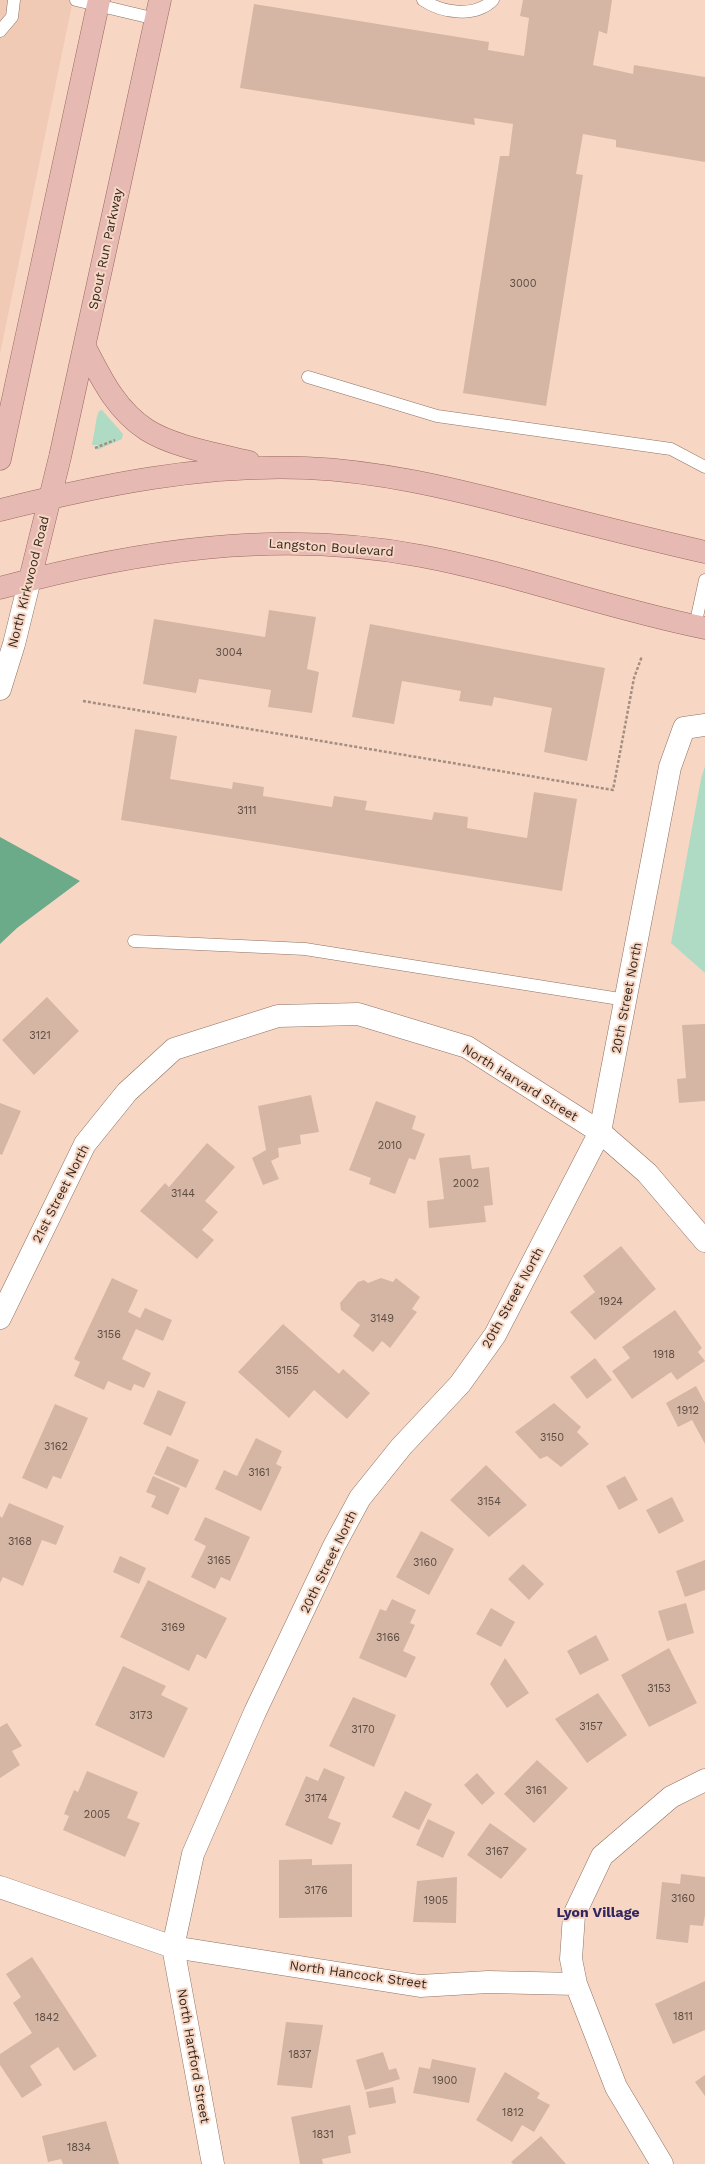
<!DOCTYPE html>
<html>
<head>
<meta charset="utf-8">
<style>
  body { margin:0 }
  canvas { display:block; background:#f7d7c4 }
</style>
</head>
<body>
<canvas width="705" height="2164"></canvas>
<script>
const g = document.querySelector('canvas').getContext('2d');
g.lineJoin = 'round';
function fillPath(path, color) { g.fillStyle = color; g.fill(path, 'evenodd'); }
function trace(path, color, width, dash) { g.strokeStyle = color; g.lineWidth = width; g.lineCap = dash ? 'butt' : 'round'; g.setLineDash(dash || []); g.stroke(path); }
function write(font, color, halo, rows, align = 'center') {
  g.font = font + ' "Work Sans",sans-serif'; g.lineWidth = 4; g.setLineDash([]); g.textBaseline = 'middle'; g.strokeStyle = halo; g.fillStyle = color; for (const [text, x, y, turn = 0] of rows) {
    g.save(); g.translate(x, y); g.rotate((+turn || 0) * Math.PI / 180); g.textAlign = isNaN(turn) ? turn : align; if (halo) g.strokeText(text, 0, 0); g.fillText(text, 0, 0); g.restore();
  }
}
const built = new Path2D(`
  M 0,0 L 73,0 L 0,354 Z`);
const green = new Path2D(`
  M 102,410 L 123,434 L 122,439 L 97,450 L 98,445 L 92,445 L 97,416 L 99,411 Z
  M 705,766 L 705,973 L 671,943 L 701,779 Z`);
const forest = new Path2D(`
  M 0,837 L 80,881 L 17,928 L 0,944 Z`);
const building = new Path2D(`
  M 523,0 L 612,0 L 607,34 L 599,31 L 593,65 L 633,74 L 634,65 L 705,77 L 705,162 L 616,147 L 616,140 L 583,134 L 576,174 L 583,175 L 546,406 L 463,393 L 500,156 L 509,156 L 513,124 L 474,118 L 475,125 L 240,88 L 254,4 L 489,42 L 488,50 L 524,56 L 529,18 L 520,16 Z
  M 269,610 L 316,617 L 307,669 L 319,672 L 312,713 L 268,707 L 271,690 L 199,679 L 196,693 L 143,684 L 154,619 L 265,637 Z
  M 370,624 L 605,668 L 587,761 L 544,752 L 552,708 L 494,697 L 492,706 L 459,701 L 461,691 L 402,681 L 394,724 L 352,717 Z
  M 135,729 L 177,736 L 170,779 L 232,789 L 233,782 L 264,787 L 263,796 L 332,807 L 334,796 L 367,801 L 365,810 L 432,820 L 434,812 L 468,817 L 467,828 L 527,838 L 534,792 L 577,799 L 562,891 L 121,820 Z
  M 47,997 L 79,1031 L 34,1075 L 2,1040 Z
  M 705,1024 L 705,1101 L 679,1103 L 677,1079 L 686,1078 L 682,1025 Z
  M 311,1095 L 319,1132 L 300,1135 L 301,1144 L 278,1148 L 279,1157 L 271,1161 L 279,1179 L 263,1185 L 252,1158 L 266,1150 L 258,1106 Z
  M 376,1101 L 416,1116 L 412,1129 L 425,1134 L 415,1160 L 409,1158 L 395,1194 L 369,1184 L 371,1178 L 349,1170 Z
  M 0,1103 L 21,1111 L 2,1155 L 0,1154 Z
  M 207,1143 L 235,1167 L 205,1201 L 218,1212 L 202,1230 L 214,1240 L 197,1259 L 140,1211 L 165,1183 L 169,1187 Z
  M 470,1155 L 472,1169 L 489,1167 L 493,1205 L 484,1206 L 486,1222 L 429,1228 L 427,1201 L 444,1199 L 439,1158 Z
  M 621,1246 L 656,1289 L 595,1340 L 570,1312 L 595,1292 L 583,1276 Z
  M 112,1278 L 138,1290 L 128,1312 L 140,1318 L 145,1308 L 172,1320 L 163,1341 L 136,1329 L 122,1359 L 151,1373 L 144,1388 L 134,1384 L 131,1391 L 108,1381 L 104,1390 L 74,1376 L 80,1362 L 74,1359 Z
  M 381,1278 L 393,1282 L 396,1278 L 420,1297 L 412,1309 L 417,1312 L 390,1348 L 382,1341 L 373,1352 L 353,1336 L 360,1325 L 341,1310 L 340,1303 L 358,1282 L 364,1280 L 368,1283 Z
  M 675,1310 L 702,1348 L 698,1352 L 705,1361 L 677,1380 L 671,1372 L 632,1399 L 612,1371 L 630,1358 L 622,1347 Z
  M 283,1324 L 339,1374 L 343,1369 L 370,1393 L 347,1419 L 314,1390 L 289,1418 L 238,1372 Z
  M 595,1358 L 612,1380 L 587,1399 L 570,1377 Z
  M 696,1386 L 705,1403 L 705,1444 L 692,1420 L 678,1427 L 666,1403 Z
  M 158,1390 L 186,1402 L 171,1436 L 143,1424 Z
  M 554,1403 L 581,1427 L 577,1432 L 589,1444 L 561,1467 L 547,1456 L 540,1459 L 515,1432 Z
  M 55,1404 L 88,1418 L 61,1479 L 53,1476 L 47,1489 L 22,1478 Z
  M 256,1438 L 282,1451 L 276,1464 L 282,1467 L 261,1511 L 215,1489 L 224,1470 L 237,1476 Z
  M 167,1446 L 199,1460 L 186,1488 L 154,1474 Z
  M 486,1465 L 527,1505 L 489,1537 L 450,1500 Z
  M 153,1476 L 180,1488 L 168,1515 L 151,1507 L 156,1496 L 146,1492 Z
  M 625,1476 L 638,1500 L 619,1510 L 606,1486 Z
  M 672,1497 L 684,1521 L 659,1534 L 646,1510 Z
  M 9,1503 L 64,1526 L 56,1545 L 42,1540 L 23,1586 L 3,1577 L 0,1583 L 0,1516 L 2,1518 Z
  M 205,1517 L 250,1537 L 230,1581 L 221,1577 L 215,1589 L 191,1577 L 206,1546 L 194,1540 Z
  M 421,1531 L 454,1549 L 429,1595 L 396,1577 Z
  M 120,1556 L 146,1568 L 139,1584 L 113,1572 Z
  M 705,1560 L 705,1590 L 685,1597 L 676,1571 Z
  M 523,1564 L 544,1584 L 529,1600 L 508,1579 Z
  M 148,1580 L 227,1618 L 206,1659 L 197,1654 L 189,1671 L 120,1637 Z
  M 392,1599 L 416,1610 L 410,1623 L 415,1625 L 403,1651 L 416,1657 L 406,1678 L 359,1658 L 380,1609 L 386,1611 Z
  M 686,1603 L 694,1633 L 667,1641 L 658,1611 Z
  M 491,1608 L 515,1622 L 501,1647 L 476,1634 Z
  M 596,1635 L 609,1660 L 580,1675 L 567,1651 Z
  M 669,1648 L 697,1703 L 649,1727 L 621,1675 Z
  M 505,1658 L 529,1693 L 507,1708 L 490,1684 Z
  M 123,1666 L 166,1686 L 161,1695 L 188,1708 L 164,1758 L 95,1725 Z
  M 598,1693 L 627,1735 L 587,1763 L 555,1719 Z
  M 353,1697 L 396,1715 L 374,1767 L 329,1746 Z
  M 7,1723 L 22,1746 L 12,1751 L 20,1765 L 0,1778 L 0,1727 Z
  M 537,1760 L 568,1788 L 534,1823 L 504,1794 Z
  M 324,1768 L 345,1777 L 328,1818 L 341,1823 L 332,1845 L 285,1825 L 306,1776 L 318,1781 Z
  M 87,1771 L 138,1792 L 127,1818 L 140,1823 L 125,1857 L 63,1830 L 69,1816 L 64,1814 L 74,1790 L 78,1792 Z
  M 477,1773 L 495,1793 L 482,1805 L 464,1785 Z
  M 405,1791 L 432,1804 L 419,1830 L 392,1817 Z
  M 428,1819 L 455,1832 L 443,1858 L 416,1845 Z
  M 490,1823 L 527,1849 L 501,1879 L 467,1855 Z
  M 312,1859 L 312,1865 L 352,1864 L 352,1917 L 279,1918 L 279,1860 Z
  M 681,1874 L 705,1877 L 705,1915 L 703,1926 L 690,1925 L 688,1943 L 656,1939 L 662,1882 L 680,1884 Z
  M 457,1877 L 456,1923 L 413,1922 L 417,1881 Z
  M 32,1957 L 97,2056 L 74,2071 L 58,2047 L 30,2066 L 42,2085 L 22,2098 L 0,2065 L 0,2054 L 32,2033 L 13,2003 L 21,1997 L 6,1974 Z
  M 705,1981 L 705,2030 L 673,2044 L 655,2004 Z
  M 286,2022 L 323,2025 L 312,2088 L 277,2085 Z
  M 383,2052 L 389,2070 L 396,2068 L 400,2079 L 365,2090 L 356,2060 Z
  M 432,2059 L 476,2068 L 469,2103 L 413,2093 L 419,2067 L 430,2069 Z
  M 505,2072 L 540,2093 L 537,2098 L 550,2105 L 534,2132 L 522,2125 L 512,2142 L 476,2120 Z
  M 705,2075 L 705,2096 L 695,2082 Z
  M 393,2087 L 396,2103 L 369,2108 L 366,2092 Z
  M 350,2105 L 356,2134 L 348,2136 L 351,2153 L 322,2159 L 323,2164 L 300,2164 L 291,2117 Z
  M 106,2121 L 119,2164 L 63,2164 L 61,2159 L 48,2162 L 42,2136 Z
  M 541,2136 L 566,2164 L 513,2164 L 511,2162 Z`);
const path = new Path2D(`
  M 95,448 L 115,440
  M 83,701 L 613,790 L 634,678 L 642,656`);
const service = new Path2D(`
  M 76,0 L 156,19
  M 423,0 C 442,13 475,18 493,0
  M 0,31 L 12,17 L 14,0
  M 308,377 L 437,416 L 671,449 L 705,467
  M 695,626 L 705,580
  M 134,941 L 305,949 L 626,1000`);
const minor = new Path2D(`
  M 0,1318 L 85,1144 L 127,1092 L 174,1049 L 278,1016 L 358,1014 L 467,1047 L 600,1132 L 647,1173 L 705,1241
  M 0,1887 L 173,1947 L 420,1986 L 488,1982 L 576,1984 L 616,2087 L 662,2164
  M 576,1984 L 571,1959 L 574,1915 L 602,1856 L 671,1797 L 705,1780
  M 213,2164 L 173,1947 L 193,1854 L 255,1712 L 334,1546 L 360,1498 L 401,1447 L 460,1384 L 495,1335 L 600,1132 L 670,767 L 684,728 L 705,725`);
const secondary = new Path2D(`
  M 0,689 L 14,644 L 30,579`);
const primary = new Path2D(`
  M 85,347 C 101,378 116,410 147,430 C 174,447 218,454 249,462
  M 0,459 L 99,0
  M 0,510 C 101,485 202,464 306,468 C 379,471 450,488 519,506 C 581,522 643,538 705,552
  M 30,579 L 60,457 L 160,0
  M 0,588 C 138,550 279,529 421,556 C 517,574 609,609 705,628`);
const numberNames = [
  ["3000",523,284],
  ["3004",229,653],
  ["3111",247,811],
  ["3121",40,1036],
  ["2010",390,1146],
  ["2002",466,1184],
  ["3144",183,1194],
  ["1924",611,1302],
  ["3149",382,1319],
  ["3156",109,1335],
  ["1918",664,1355],
  ["3155",287,1371],
  ["1912",688,1411],
  ["3150",552,1438],
  ["3162",56,1447],
  ["3161",259,1473],
  ["3154",489,1502],
  ["3168",20,1542],
  ["3165",219,1561],
  ["3160",425,1563],
  ["3169",173,1628],
  ["3166",388,1638],
  ["3153",659,1689],
  ["3173",141,1716],
  ["3157",591,1727],
  ["3170",363,1730],
  ["3161",536,1791],
  ["3174",316,1799],
  ["2005",97,1815],
  ["3167",497,1852],
  ["3176",316,1891],
  ["3160",683,1899],
  ["1905",436,1901],
  ["1811",683,2017],
  ["1842",47,2018],
  ["1837",300,2055],
  ["1900",445,2081],
  ["1812",513,2113],
  ["1831",323,2135],
  ["1834",79,2148]
];
const streetNames = [
  ["Spout Run Parkway",106,249,-78],
  ["Langston Boulevard",331,548,4],
  ["North Kirkwood Road",29,582,-76],
  ["20th Street North",627,998,-79],
  ["North Harvard Street",520,1083,32],
  ["21st Street North",61,1194,-63],
  ["20th Street North",513,1298,-61],
  ["20th Street North",329,1562,-64],
  ["North Hancock Street",358,1975,8],
  ["North Hartford Street",193,2056,80]
];
const neighbourhoodNames = [
  ["Lyon Village",598,1913]
];
fillPath(built, '#f0cab4');
fillPath(green, '#afdac3');
fillPath(forest, '#6bab8a');
fillPath(building, '#d5b6a4');
trace(service, '#8f7262', 13);
trace(minor, '#8f7262', 23);
trace(secondary, '#8f7262', 23);
trace(primary, '#9c685f', 23);
trace(path, '#a58e80', 2.5, [3, 2]);
trace(service, '#fff', 12);
trace(minor, '#fff', 22);
trace(secondary, '#fff', 22);
trace(primary, '#e6b9b3', 22);
write('11px', '#5c4b41', null, numberNames);
write('13px', '#332720', '#f7d7c4', streetNames);
write('bold 14px', '#312660', '#f7d7c4', neighbourhoodNames);
</script>
</body>
</html>
